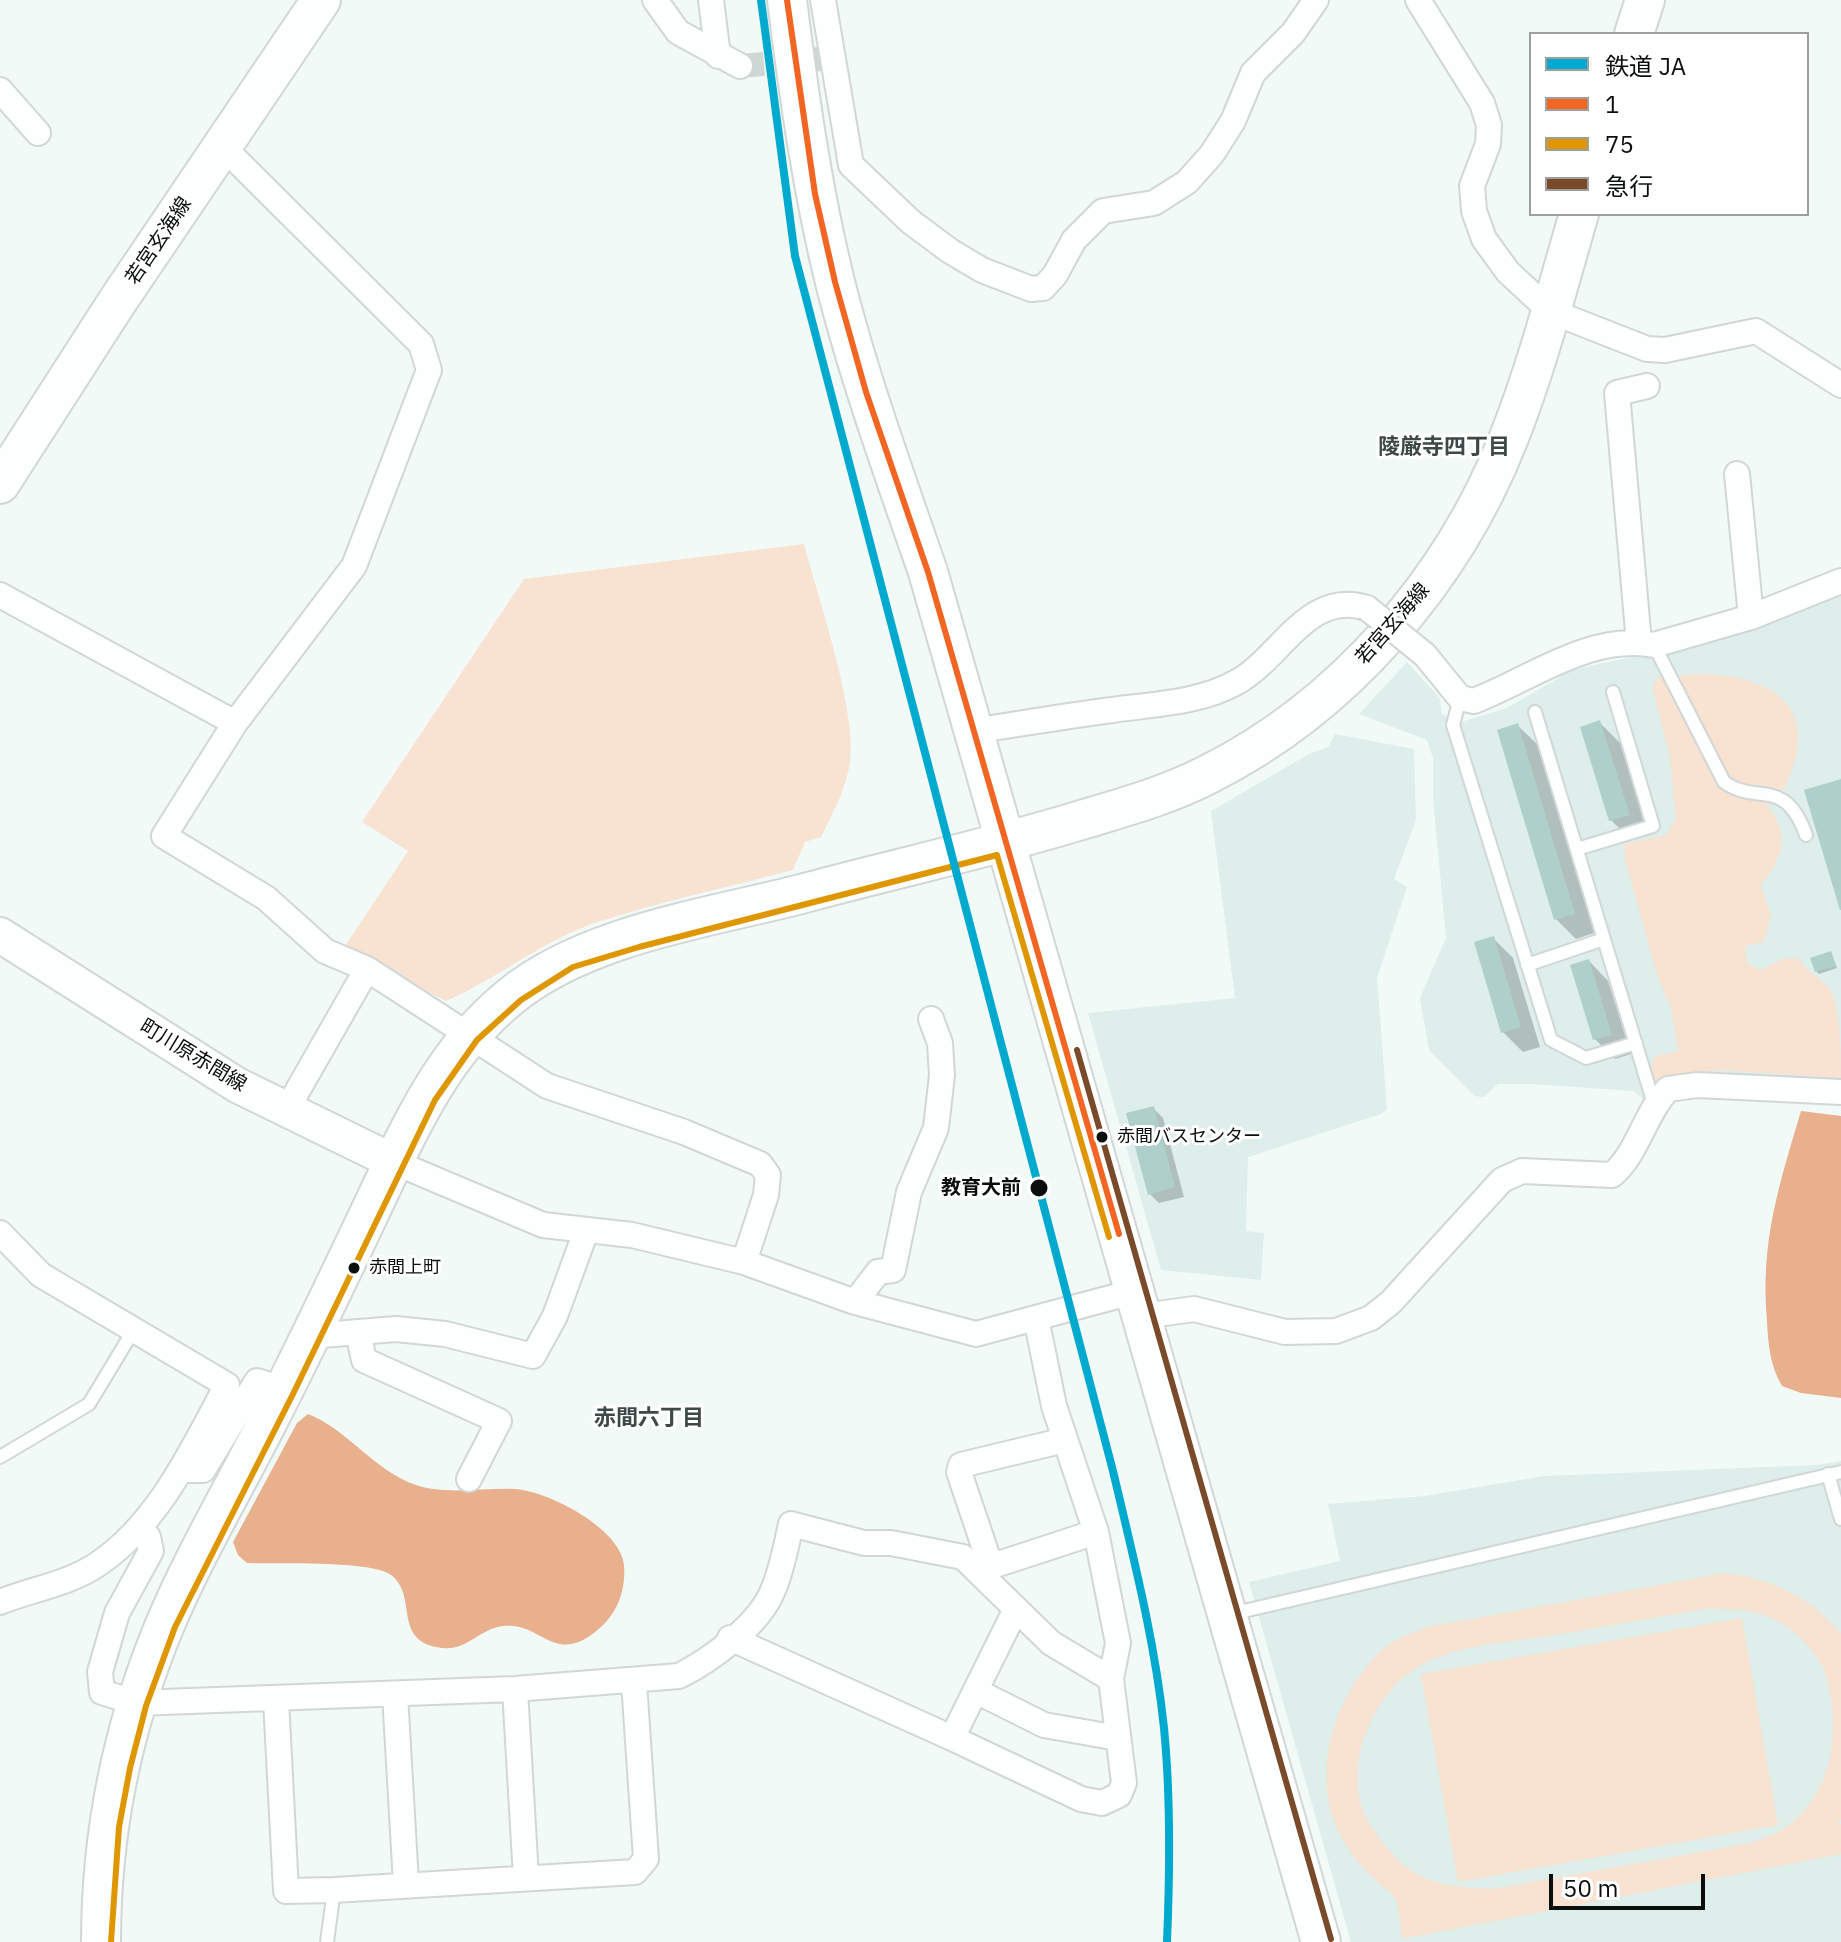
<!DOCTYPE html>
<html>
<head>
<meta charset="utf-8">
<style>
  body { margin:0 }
  #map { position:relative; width:1841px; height:1942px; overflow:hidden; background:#f2faf8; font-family:"IBM Plex Sans","Noto Sans JP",sans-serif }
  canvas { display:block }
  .legend { position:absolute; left:1529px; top:32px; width:280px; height:184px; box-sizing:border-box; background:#fff; border:2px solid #9d9f9f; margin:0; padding:10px 14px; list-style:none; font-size:24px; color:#0a0f0e }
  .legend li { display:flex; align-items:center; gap:16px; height:40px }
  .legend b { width:40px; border:2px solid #9d9f9f }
  .scale { position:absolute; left:1549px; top:1874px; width:156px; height:36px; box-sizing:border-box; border:4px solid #0a0f0e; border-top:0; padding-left:10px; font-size:24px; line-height:28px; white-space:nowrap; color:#0a0f0e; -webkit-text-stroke:6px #fff; paint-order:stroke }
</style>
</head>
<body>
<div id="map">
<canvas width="1841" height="1942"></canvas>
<ul class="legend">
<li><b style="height:10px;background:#00a9ce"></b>鉄道 JA</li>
<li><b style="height:10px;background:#f26522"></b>1</li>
<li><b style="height:10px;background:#df9701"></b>75</li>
<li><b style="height:10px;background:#7a4b2a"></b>急行</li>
</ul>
<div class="scale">50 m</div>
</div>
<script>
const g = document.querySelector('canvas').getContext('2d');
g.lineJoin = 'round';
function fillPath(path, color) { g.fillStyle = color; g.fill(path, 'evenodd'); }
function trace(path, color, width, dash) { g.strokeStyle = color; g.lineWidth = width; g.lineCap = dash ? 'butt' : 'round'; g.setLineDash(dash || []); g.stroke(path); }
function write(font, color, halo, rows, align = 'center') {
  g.font = font + ' "IBM Plex Sans","Noto Sans JP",sans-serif'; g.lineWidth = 6; g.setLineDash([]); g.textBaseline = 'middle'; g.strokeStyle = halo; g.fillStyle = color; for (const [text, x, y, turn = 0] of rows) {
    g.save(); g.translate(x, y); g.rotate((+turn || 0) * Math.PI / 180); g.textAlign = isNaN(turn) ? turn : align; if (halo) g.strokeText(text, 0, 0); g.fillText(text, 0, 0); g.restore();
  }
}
const built = new Path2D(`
  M 1841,592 L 1841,1083 L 1646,1102 L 1634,1091 L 1530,1084 L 1498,1084 L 1484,1097 L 1474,1096 L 1429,1050 L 1420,998 L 1446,938 L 1433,798 L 1433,758 L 1427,740 L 1359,714 L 1407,662 L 1440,698 L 1442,714 L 1461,722 L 1507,708 L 1572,670 L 1695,643 Z
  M 1335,734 L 1414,749 L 1416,820 L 1394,879 L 1407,887 L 1377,978 L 1387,1109 L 1381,1114 L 1248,1157 L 1246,1231 L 1264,1233 L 1261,1280 L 1161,1270 L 1088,1013 L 1235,998 L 1211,811 L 1309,754 L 1328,747 Z
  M 1841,1461 L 1841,1942 L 1351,1942 L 1249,1582 L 1340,1561 L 1328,1504 L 1425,1496 L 1545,1476 L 1816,1465 Z`);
const green = new Path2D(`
  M 804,544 C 818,598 857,710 850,762 C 846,789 833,813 821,837 L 805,842 L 793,870 C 726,888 657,902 592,924 C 539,943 497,979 446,1001 L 343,949 L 408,851 L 362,822 L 524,579 Z
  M 1694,674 C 1772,674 1825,706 1784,789 L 1771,791 L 1768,807 C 1791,832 1782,862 1761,884 L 1771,917 L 1764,942 L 1745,946 L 1747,963 L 1761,970 L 1782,959 L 1798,958 C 1808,973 1821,978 1830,989 C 1841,1008 1841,1054 1841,1078 L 1718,1070 L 1653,1081 L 1651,1067 L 1655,1056 L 1678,1051 L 1671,1008 L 1657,975 L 1626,863 L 1624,844 L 1666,835 L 1676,820 L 1670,757 L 1652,687 L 1658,677 Z
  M 1725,1573 C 1773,1579 1809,1596 1841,1633 L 1841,1819 L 1838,1824 L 1841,1824 L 1841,1854 L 1402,1939 C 1400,1927 1400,1907 1394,1897 C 1392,1893 1384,1888 1381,1885 C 1365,1871 1352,1857 1342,1838 C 1307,1775 1335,1689 1388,1645 C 1398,1637 1415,1633 1427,1627 ZM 1706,1609 C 1724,1609 1743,1609 1761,1614 C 1787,1622 1812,1645 1824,1669 C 1841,1724 1837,1791 1785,1828 C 1776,1835 1762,1838 1751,1843 L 1493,1889 C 1431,1886 1406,1880 1371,1826 C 1355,1802 1355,1771 1362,1744 C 1369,1719 1384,1694 1404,1677 C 1443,1644 1507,1643 1555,1635 C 1605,1626 1655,1618 1706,1609 Z
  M 1742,1618 L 1778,1825 L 1458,1882 L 1421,1674 Z`);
const water = new Path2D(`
  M 1801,1111 L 1841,1116 L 1841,1398 L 1801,1393 L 1782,1386 C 1770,1366 1768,1343 1767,1321 C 1760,1242 1779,1185 1801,1111 Z
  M 308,1414 C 346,1429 370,1465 408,1482 C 442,1497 481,1487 516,1489 C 550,1492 621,1529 624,1565 C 626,1587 619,1610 602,1626 C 555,1670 543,1621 503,1626 C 479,1629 467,1651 442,1648 C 391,1642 419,1596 391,1575 C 371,1560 276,1564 247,1563 L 238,1555 L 233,1542 L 297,1423 Z`);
const shadow = new Path2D(`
  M 1600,723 L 1620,743 L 1649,835 L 1631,840 L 1611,820 Z
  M 1518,726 L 1538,745 L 1594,933 L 1576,939 L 1556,919 Z
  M 1493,938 L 1513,958 L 1540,1047 L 1523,1052 L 1503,1032 L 1477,943 Z
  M 1831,953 L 1837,968 L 1819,974 L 1816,971 Z
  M 1589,961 L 1608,981 L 1631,1054 L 1615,1059 L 1595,1039 Z
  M 1153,1108 L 1163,1118 L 1184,1197 L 1159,1203 L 1150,1194 Z`);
const building = new Path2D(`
  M 1600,720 L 1630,815 L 1609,821 L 1580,727 Z
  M 1518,723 L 1575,914 L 1554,920 L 1497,730 Z
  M 1841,779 L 1841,910 L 1840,910 L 1804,790 Z
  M 1494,936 L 1521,1027 L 1501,1033 L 1474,942 Z
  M 1831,951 L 1836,966 L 1815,972 L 1810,958 Z
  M 1589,959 L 1612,1035 L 1593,1040 L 1570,965 Z
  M 1154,1106 L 1175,1187 L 1148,1195 L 1126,1113 Z`);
const minorTunnel = new Path2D(`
  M 740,66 L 832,58`);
const service = new Path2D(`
  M 1654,645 L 1724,782 C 1757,806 1784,775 1806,835
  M 1460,698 L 1453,725 L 1551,1040 L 1586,1058 L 1636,1043
  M 1535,712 L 1654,1104
  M 1577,849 L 1653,826 L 1613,692
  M 1527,965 L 1604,939
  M 0,1457 L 89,1404 L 133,1331
  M 1828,1474 L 1841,1519
  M 1231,1614 L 1841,1472
  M 327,1942 L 334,1890`);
const minor = new Path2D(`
  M 655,0 L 678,32 L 740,66
  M 711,0 L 718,56
  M 823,0 L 851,165 L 911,222 L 950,251 L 982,270 L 1031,289 L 1043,288 L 1055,275 L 1074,240 L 1103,211 L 1154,203 L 1187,182 L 1212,154 L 1233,121 L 1253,73 L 1293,33 L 1316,0
  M 1418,0 L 1482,103 L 1489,125 L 1488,144 L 1472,186 L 1474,211 L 1484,239 L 1508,272 L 1550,311 L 1647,349 L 1665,350 L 1756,331 L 1841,385
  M 0,90 L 38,133
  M 223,147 L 421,344 L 429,370 L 354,566 L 235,723 L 164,836 L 266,898 L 325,951 L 367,969 L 547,1086 L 684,1132 L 760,1164 L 768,1175 L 766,1195 L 744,1262
  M 1737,474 L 1751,617
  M 0,595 L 235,723
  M 1639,643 L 1617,393 L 1647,386
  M 1425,655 L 1460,698 L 1474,701 C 1531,679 1590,633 1654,645 L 1751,617 L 1841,581
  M 972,731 C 1019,724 1066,716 1112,710 C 1154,704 1200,703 1237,682 C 1282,657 1308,589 1367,608
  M 287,1109 L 367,969
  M 394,1162 L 543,1225 L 632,1235 L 744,1262 L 855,1302 L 976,1334 L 1136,1291
  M 0,1233 L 41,1275 L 227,1385 C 193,1448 159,1523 98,1564 C 69,1584 32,1589 0,1602
  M 855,1302 L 878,1272 L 893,1270 L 909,1192 L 936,1128 L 942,1075 L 940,1043 L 931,1019
  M 1143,1316 L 1194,1309 L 1285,1332 L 1336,1331 L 1371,1318 L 1391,1302 L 1502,1180 L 1522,1171 L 1612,1175 C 1638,1153 1644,1115 1668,1089 L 1697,1085 L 1841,1092
  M 358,1332 L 364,1360 L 499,1421 L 469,1479
  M 310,1336 L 396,1329 L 445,1334 L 533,1356 L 555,1316 L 586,1231
  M 181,1470 L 203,1470 L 257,1381 L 284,1390
  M 140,1527 L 148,1537 L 151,1551 L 117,1613 L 100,1672 L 102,1692 L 136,1703 L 515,1689 L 679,1676 C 711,1660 760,1624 773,1590 C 782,1570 786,1546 791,1524 L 864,1543 L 891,1543 L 963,1557 L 1051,1643 L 1111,1679
  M 990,1564 L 959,1472 L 961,1465 L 1065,1440
  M 980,1570 L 1096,1532
  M 730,1638 L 952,1738 L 1015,1611
  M 515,1689 L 526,1878
  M 976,1691 L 1044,1725 L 1118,1738
  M 395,1694 L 406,1884
  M 276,1700 L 286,1891 L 334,1890 L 635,1872 L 646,1859 L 634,1682
  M 952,1738 L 1081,1799 L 1102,1803 L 1119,1795 L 1124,1783 L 1111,1679 L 1118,1643 L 1096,1532 L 1054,1406 L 1036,1318`);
const secondary = new Path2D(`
  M 0,935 L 237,1085 L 394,1162`);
const primary = new Path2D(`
  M 787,0 C 799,95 812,189 835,282 C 860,381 895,476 928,572 L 1321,1942
  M 1634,34 L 1645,0
  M 0,484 L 117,302 L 321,0
  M 101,1942 C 101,1834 123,1726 164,1627 C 194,1555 236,1485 271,1415 C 305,1349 337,1281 369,1214 C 407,1134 440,1054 510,997 C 585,935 708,918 801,894 C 893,869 986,849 1078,821 C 1121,808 1166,796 1207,775 C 1343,707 1452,581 1508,440 C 1537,367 1557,289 1579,214`);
const minorBridge = new Path2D(`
  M 1367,608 L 1425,655`);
const bus1 = new Path2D(`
  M 787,0 L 815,194 L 835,282 L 866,392 L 928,572 L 1119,1234`);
const bus2 = new Path2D(`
  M 111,1942 L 119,1827 L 130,1768 L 146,1706 L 175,1627 L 293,1394 L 435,1100 L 477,1040 L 521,1000 L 573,967 L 639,947 L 997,855 L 1109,1237`);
const bus3 = new Path2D(`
  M 1077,1050 L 1331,1939`);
const rail1 = new Path2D(`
  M 761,0 L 795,256 L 1113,1471 C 1133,1556 1155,1641 1164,1728 C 1171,1799 1170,1871 1167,1942`);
const markers = [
  [1102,1137,7,"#0a0f0e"],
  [1039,1188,10,"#0a0f0e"],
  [354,1268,7,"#0a0f0e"]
];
const busNames = [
  ["赤間バスセンター",1117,1137],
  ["赤間上町",369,1268]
];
const streetNames = [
  ["若宮玄海線",159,241,-56],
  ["若宮玄海線",1393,624,-49],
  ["町川原赤間線",193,1056,31]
];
const stopNames = [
  ["教育大前",1021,1188]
];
const neighbourhoodNames = [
  ["陵厳寺四丁目",1444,448],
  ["赤間六丁目",649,1419]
];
fillPath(built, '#ddeeeb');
fillPath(green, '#f8e2d2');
fillPath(water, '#e8b08c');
fillPath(shadow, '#0003');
fillPath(building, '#afcfca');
trace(minorTunnel, '#cfd7d5', 24, [24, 12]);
trace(service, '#d1d7d6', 16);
trace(minor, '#d1d7d6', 28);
trace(secondary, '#d1d7d6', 38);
trace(primary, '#d1d7d6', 42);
trace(service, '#fdfefe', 12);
trace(minor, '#fdfefe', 24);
trace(secondary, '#fdfefe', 34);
trace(primary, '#fdfefe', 38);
trace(minorBridge, '#d1d7d6', 28, []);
trace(minorBridge, '#fdfefe', 24);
trace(bus1, '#f26522', 6);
trace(bus2, '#df9701', 6);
trace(bus3, '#7a4b2a', 6);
trace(rail1, '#00a9ce', 8);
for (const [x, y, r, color] of markers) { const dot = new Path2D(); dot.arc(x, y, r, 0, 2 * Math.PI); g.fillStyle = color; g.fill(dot); trace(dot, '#fff', 3); }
write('18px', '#0a0f0e', '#fff', busNames, 'left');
write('20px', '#0a0f0e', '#fff', streetNames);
write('bold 20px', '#0a0f0e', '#fff', stopNames, 'right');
write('bold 22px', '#3d4947', '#fff', neighbourhoodNames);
</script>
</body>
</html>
